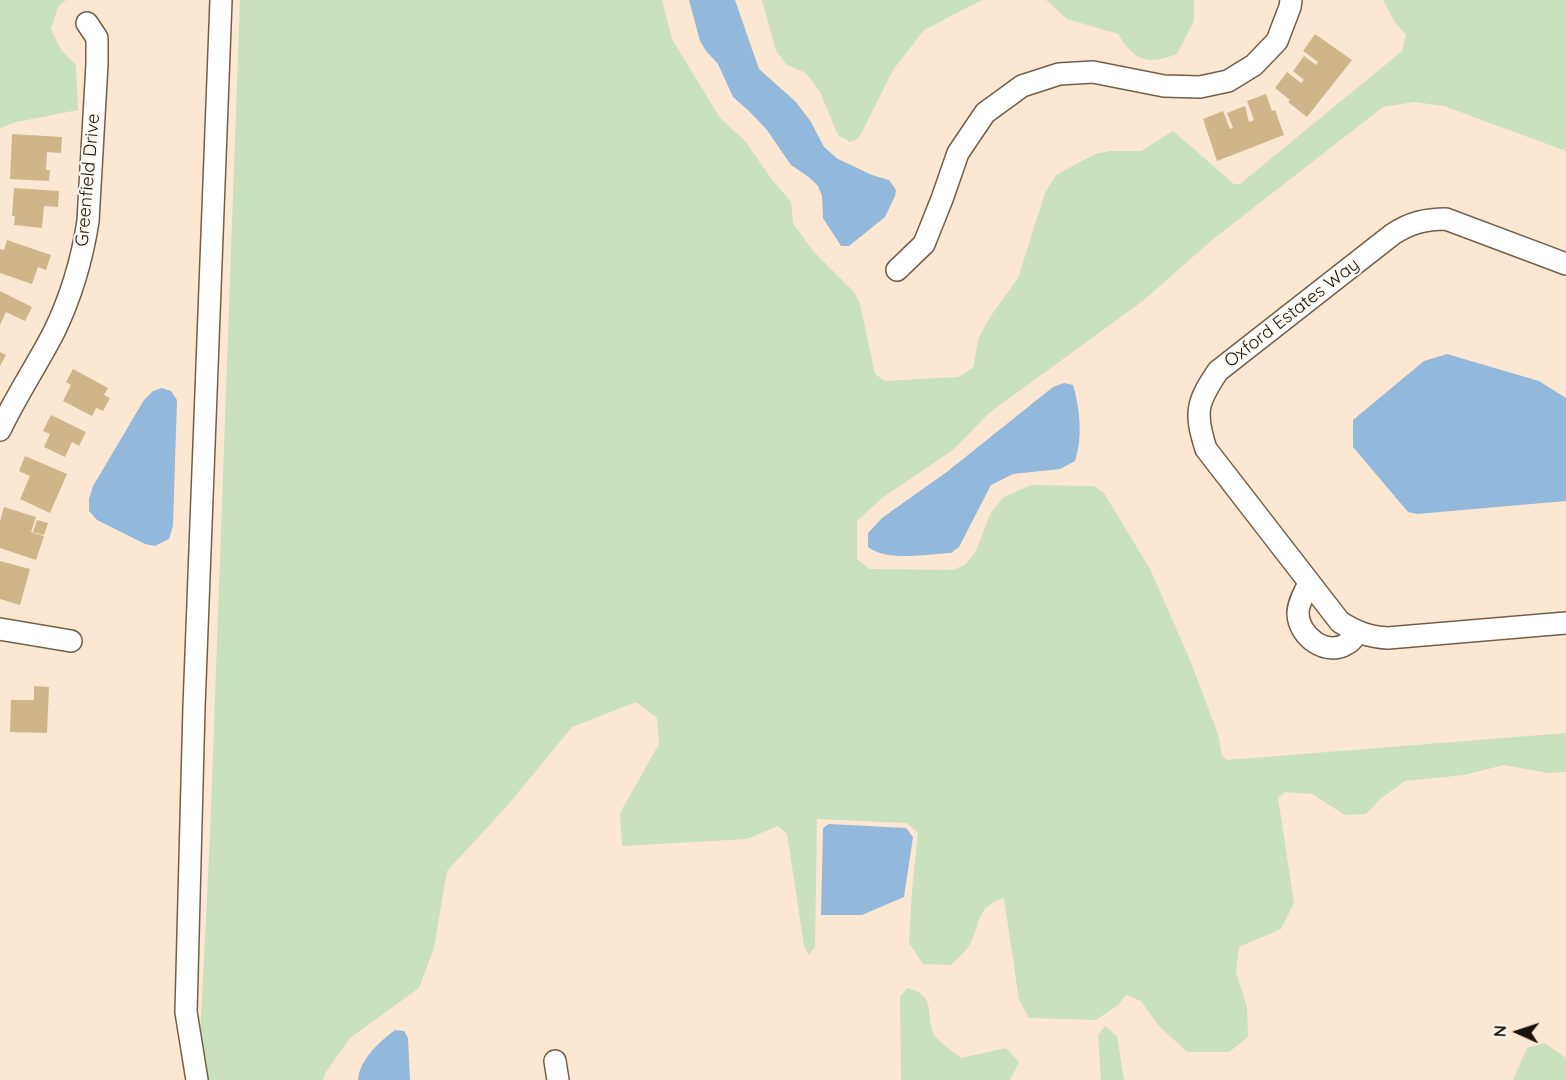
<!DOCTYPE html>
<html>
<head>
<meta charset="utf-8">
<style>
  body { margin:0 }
  #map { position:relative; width:1566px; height:1080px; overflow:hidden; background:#fce8d2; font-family:Quicksand,sans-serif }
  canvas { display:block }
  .north { position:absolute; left:1488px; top:1002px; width:60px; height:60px; -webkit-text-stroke:4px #fdf8f2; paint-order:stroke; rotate:273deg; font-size:16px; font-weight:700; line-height:24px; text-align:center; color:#1b1309 }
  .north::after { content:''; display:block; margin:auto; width:21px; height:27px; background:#1b1309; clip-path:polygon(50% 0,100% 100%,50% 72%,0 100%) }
</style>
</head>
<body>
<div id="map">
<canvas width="1566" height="1080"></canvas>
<div class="north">N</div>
</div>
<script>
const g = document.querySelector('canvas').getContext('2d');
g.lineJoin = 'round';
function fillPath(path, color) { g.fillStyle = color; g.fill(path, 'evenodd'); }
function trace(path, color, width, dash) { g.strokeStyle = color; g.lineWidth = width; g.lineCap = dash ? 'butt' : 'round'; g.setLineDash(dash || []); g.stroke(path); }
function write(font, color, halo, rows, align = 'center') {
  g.font = font + ' Quicksand,sans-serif'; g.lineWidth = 4.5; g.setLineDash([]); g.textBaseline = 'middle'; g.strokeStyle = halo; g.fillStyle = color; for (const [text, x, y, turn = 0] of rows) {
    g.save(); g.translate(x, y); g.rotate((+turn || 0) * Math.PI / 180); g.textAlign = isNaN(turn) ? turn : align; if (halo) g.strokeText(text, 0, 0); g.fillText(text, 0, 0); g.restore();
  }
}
const green = new Path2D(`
  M 0,0 L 66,0 L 58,7 L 51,29 L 61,50 L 76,65 L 78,110 L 12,123 L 0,129 Z
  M 240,0 L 662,0 L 672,39 L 720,118 L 745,141 L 773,181 L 787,197 L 791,202 L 793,223 L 813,251 L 855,293 L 860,304 L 875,374 L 885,381 L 958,377 L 973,368 L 979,337 L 990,317 L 1018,278 L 1045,193 L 1056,175 L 1095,154 L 1110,151 L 1141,151 L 1173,131 L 1234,184 L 1240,184 L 1402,51 L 1406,35 L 1394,21 L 1383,0 L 1566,0 L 1566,151 L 1444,106 L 1414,102 L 1383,107 L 1212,240 L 1144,300 L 989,413 L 953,450 L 882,498 L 857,521 L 857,559 L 870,569 L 953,570 L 966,564 L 976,551 L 991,512 L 1004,497 L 1031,485 L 1094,486 L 1104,493 L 1150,569 L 1190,660 L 1218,734 L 1222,756 L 1227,760 L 1566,733 L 1566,772 L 1548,773 L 1504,765 L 1464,775 L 1405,781 L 1380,799 L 1366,814 L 1345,815 L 1312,794 L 1285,792 L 1278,798 L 1294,903 L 1281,929 L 1239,947 L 1236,972 L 1247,1007 L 1248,1037 L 1229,1052 L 1187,1052 L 1158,1025 L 1141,1001 L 1126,995 L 1118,1005 L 1096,1020 L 1029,1018 L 1019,1000 L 1004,898 C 978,906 981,919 972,940 C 969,949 958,958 951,965 L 923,964 L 909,943 L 912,890 L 918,833 L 907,823 L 817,819 L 815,947 L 809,955 L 804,946 L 787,834 L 778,826 L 747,839 L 622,846 L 620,813 L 659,744 L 657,718 L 636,702 L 572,727 L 507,806 L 447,871 L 434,948 L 419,988 L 350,1038 L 326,1072 L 323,1080 L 201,1080 L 199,1058 L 210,837 Z
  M 762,0 L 982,0 L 924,30 L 893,70 L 859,138 L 850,142 L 838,135 L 820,92 L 806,73 L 787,65 L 776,51 Z
  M 1046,0 L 1194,0 L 1194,21 L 1177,54 C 1148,65 1135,62 1118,34 L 1067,19 Z
  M 907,988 C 940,995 923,1020 936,1037 C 942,1045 954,1052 961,1058 L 1006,1048 L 1019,1062 L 1010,1080 L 901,1080 L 900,997 Z
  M 1105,1026 L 1117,1036 L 1124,1080 L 1101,1080 L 1098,1035 Z
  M 1545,1043 L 1566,1058 L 1566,1080 L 1513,1080 L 1527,1048 Z`);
const water = new Path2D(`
  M 689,0 L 735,0 L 759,69 L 796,102 L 811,122 L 824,147 L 838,159 L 872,175 L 889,180 L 896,190 L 895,196 L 885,217 L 849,246 L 841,246 L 823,218 L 822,196 L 818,186 L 810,178 L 791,165 L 767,130 L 749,111 L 733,97 L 718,64 L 706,51 L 700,41 Z
  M 1447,354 L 1539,381 L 1566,398 L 1566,501 L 1417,514 L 1408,512 L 1353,447 L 1353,420 L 1424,361 Z
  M 1064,383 L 1073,385 C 1080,409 1083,437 1075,461 L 1060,469 L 1013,474 L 991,485 L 959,547 L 951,553 C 926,554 888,562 868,547 L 868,533 L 882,518 L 948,471 L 1053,387 Z
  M 162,388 L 171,391 L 177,400 L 173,526 L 169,539 L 155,546 L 145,544 L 97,520 L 89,511 L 89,499 L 93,486 L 144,400 L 153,391 Z
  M 829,824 L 906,828 L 913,837 L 904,897 L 862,915 L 821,915 L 823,828 Z
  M 395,1030 L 404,1031 L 408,1038 L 410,1080 L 358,1080 C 360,1059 378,1043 395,1030 Z`);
const building = new Path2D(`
  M 1315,34 L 1352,60 L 1307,117 L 1288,102 L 1290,100 L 1275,88 L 1287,72 L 1301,83 L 1304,80 L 1293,71 L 1304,56 L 1316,65 L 1318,62 L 1303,51 Z
  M 1266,94 L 1272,111 L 1275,110 L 1284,135 L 1217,161 L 1203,119 L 1223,111 L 1230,129 L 1233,128 L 1227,113 L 1245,106 L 1249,122 L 1254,120 L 1247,101 Z
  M 12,134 L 62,137 L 61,153 L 47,152 L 46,170 L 50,170 L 49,181 L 10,179 Z
  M 14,188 L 59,191 L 58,207 L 44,206 L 42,228 L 14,225 L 15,216 L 12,216 Z
  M 7,240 L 51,255 L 46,270 L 38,267 L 32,284 L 0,273 L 0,249 L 4,250 Z
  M 0,291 L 32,307 L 25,321 L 6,312 L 0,325 Z
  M 0,352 L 6,355 L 0,366 Z
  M 73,369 L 108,388 L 104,395 L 110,398 L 103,411 L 96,408 L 92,416 L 63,401 L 71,385 L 66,382 Z
  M 51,415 L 86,432 L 79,446 L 72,442 L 65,457 L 44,447 L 50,434 L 43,431 Z
  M 25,456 L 67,474 L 50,513 L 20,499 L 30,476 L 19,471 Z
  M 4,507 L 36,517 L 31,532 L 44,536 L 36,560 L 0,548 L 0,521 Z
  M 37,520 L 48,523 L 44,535 L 33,532 Z
  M 0,561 L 30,569 L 20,605 L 0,599 Z
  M 34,686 L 49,687 L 47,733 L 10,732 L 11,700 L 34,700 Z`);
const minor = new Path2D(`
  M 1566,264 L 1446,219 C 1425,219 1410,223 1393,234 L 1218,371 C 1197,402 1194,412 1206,449 L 1340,622 C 1356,632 1369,637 1388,638 L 1566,623
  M 897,270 L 924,244 L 942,199 L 958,153 L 985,113 L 1022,86 L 1059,74 L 1093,72 L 1164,86 L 1200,87 L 1228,81 L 1254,65 L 1277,41 L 1290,7 L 1291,0
  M 0,430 C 16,396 37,365 54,332 C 71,297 82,260 88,221 L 97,64 L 97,38 L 87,23
  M 1309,583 C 1305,592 1298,603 1298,613 C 1298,636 1327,658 1348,643 C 1352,641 1355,636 1357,633
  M 0,629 L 71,641
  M 555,1061 L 558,1080
  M 197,1080 L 186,1012 L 194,707 L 221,0`);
const streetNames = [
  ["Greenfield Drive",88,180,-85],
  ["Oxford Estates Way",1292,313,-38]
];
fillPath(green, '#c9e1bc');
fillPath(water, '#92b9db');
fillPath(building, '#d0b58b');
trace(minor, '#745e47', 24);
trace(minor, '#fff', 21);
write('18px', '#1b1309', '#fdf8f2', streetNames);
</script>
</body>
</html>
